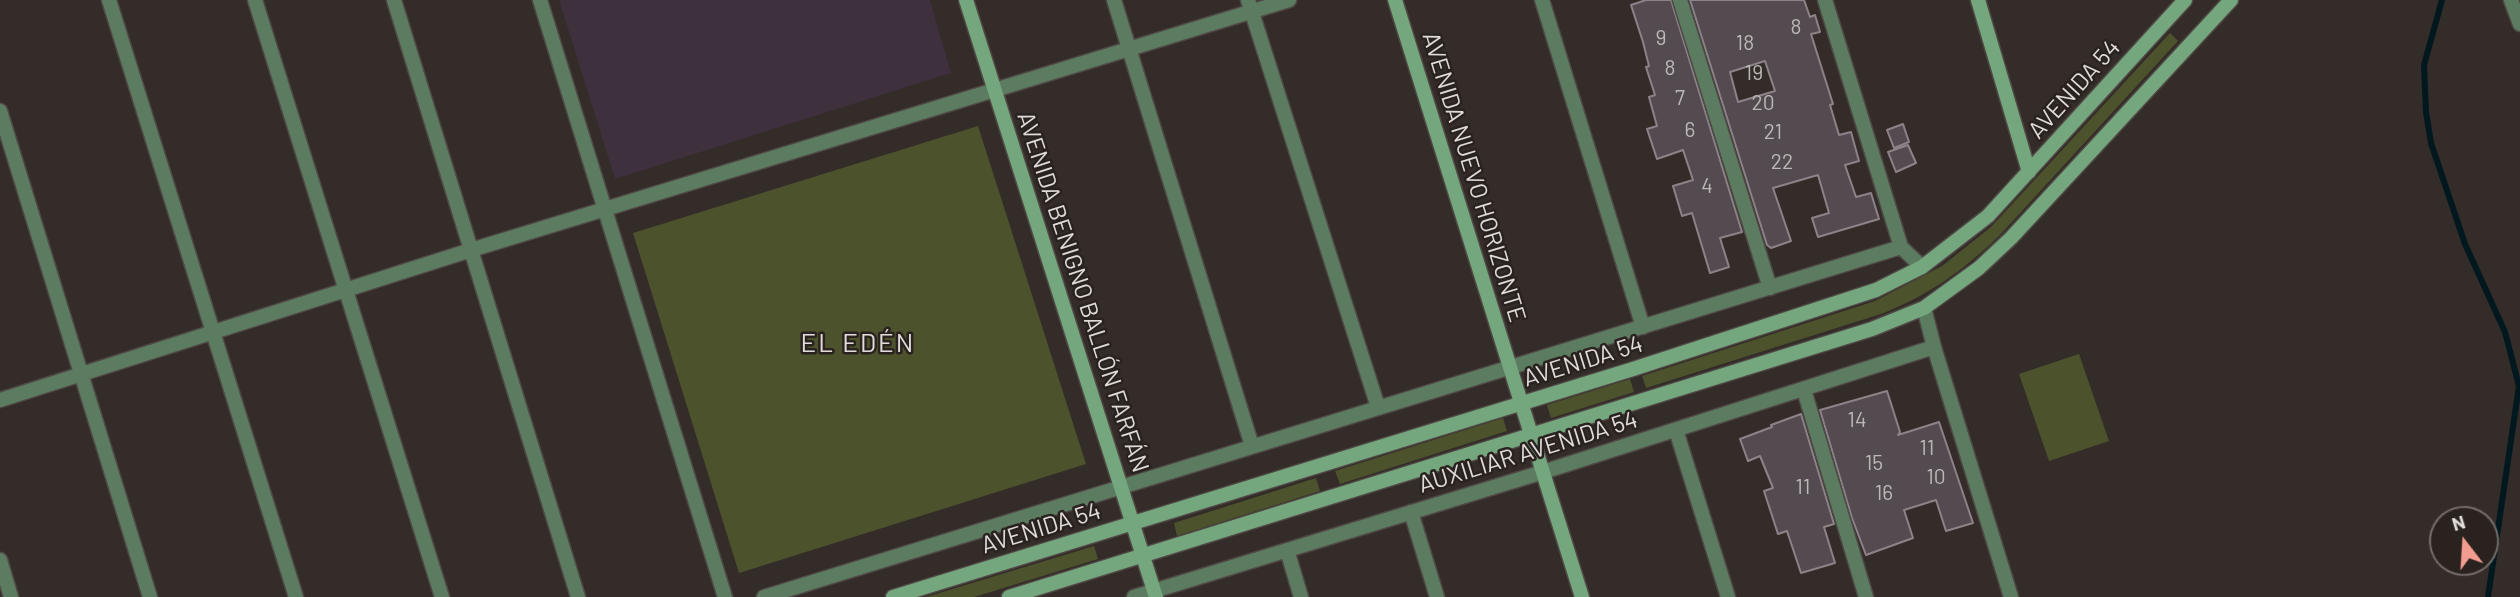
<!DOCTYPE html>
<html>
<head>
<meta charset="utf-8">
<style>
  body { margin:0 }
  #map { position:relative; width:2520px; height:597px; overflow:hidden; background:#342c29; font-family:Barlow,sans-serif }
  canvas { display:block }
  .north { position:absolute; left:2429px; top:506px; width:70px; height:70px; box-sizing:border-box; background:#2a221f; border:2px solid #736c69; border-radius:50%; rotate:343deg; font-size:19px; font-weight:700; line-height:28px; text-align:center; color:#e0dbd9 }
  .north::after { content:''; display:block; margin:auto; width:24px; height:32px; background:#f59c90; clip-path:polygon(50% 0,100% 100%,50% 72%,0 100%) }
</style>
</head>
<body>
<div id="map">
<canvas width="2520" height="597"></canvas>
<div class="north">N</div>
</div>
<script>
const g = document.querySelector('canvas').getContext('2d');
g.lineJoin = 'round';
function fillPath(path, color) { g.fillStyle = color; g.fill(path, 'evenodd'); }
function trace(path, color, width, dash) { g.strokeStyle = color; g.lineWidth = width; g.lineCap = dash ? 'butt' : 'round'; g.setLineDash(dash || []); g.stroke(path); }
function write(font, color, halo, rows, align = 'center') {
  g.font = font + ' Barlow,sans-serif'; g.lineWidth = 5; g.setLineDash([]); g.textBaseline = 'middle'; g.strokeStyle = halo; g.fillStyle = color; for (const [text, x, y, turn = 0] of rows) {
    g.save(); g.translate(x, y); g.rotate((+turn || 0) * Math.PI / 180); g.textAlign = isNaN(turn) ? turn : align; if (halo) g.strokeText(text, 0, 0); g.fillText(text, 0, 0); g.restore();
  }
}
const education = new Path2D(`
  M 559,0 L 930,0 L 951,73 L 615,179 Z`);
const green = new Path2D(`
  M 2170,33 L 2178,41 L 2000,235 C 1964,270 1928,296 1881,314 L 1646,388 L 1642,376 L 1875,301 L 1942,266 L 1991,227 Z
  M 978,126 L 1086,464 L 739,573 L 633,233 Z
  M 2079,354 L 2109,441 L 2049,461 L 2019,374 Z
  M 1630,379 L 1634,392 L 1551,418 L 1547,405 Z
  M 1503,418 L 1507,431 L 1340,484 L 1335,471 Z
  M 1316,478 L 1320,491 L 1177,536 L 1174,523 Z
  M 1094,546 L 1098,559 L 974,597 L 926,597 Z`);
const stream = new Path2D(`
  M 2442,0 L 2424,65 L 2426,112 L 2431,143 L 2465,244 L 2505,332 L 2519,386 L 2488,597`);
const building = new Path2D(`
  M 1646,0 L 1671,0 L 1742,232 L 1720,238 L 1729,267 L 1710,273 L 1692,213 L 1682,216 L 1673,186 L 1693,180 L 1683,150 L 1657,159 L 1647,129 L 1657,126 L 1649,97 L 1655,95 L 1646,67 L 1649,66 L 1643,42 L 1631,5 Z
  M 1690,0 L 1804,0 L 1810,17 L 1815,15 L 1820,32 L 1811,34 L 1833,104 L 1830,105 L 1839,135 L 1851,132 L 1859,161 L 1845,165 L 1856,197 L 1871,193 L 1879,219 L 1818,237 L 1812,218 L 1829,213 L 1818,175 L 1773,188 L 1791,241 L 1771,248 L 1767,245 ZM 1765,61 L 1775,91 L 1738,102 L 1730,72 Z
  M 1903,124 L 1909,142 L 1894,148 L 1887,130 Z
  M 1908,145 L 1916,163 L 1896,172 L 1888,152 Z
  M 1887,391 L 1900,432 L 1898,435 L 1939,422 L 1973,523 L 1946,531 L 1936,500 L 1904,510 L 1913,538 L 1866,555 L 1852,518 L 1820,410 Z
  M 1801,414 L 1834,524 L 1824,527 L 1835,563 L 1801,573 L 1787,531 L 1778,534 L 1764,491 L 1773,488 L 1760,456 L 1748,461 L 1740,439 L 1772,427 L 1771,425 Z`);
const street = new Path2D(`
  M 109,0 L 296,597
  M 255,0 L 442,597
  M 394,0 L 578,597
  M 540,0 L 725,597
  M 1114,0 L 1252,446
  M 1248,0 L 1378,407
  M 1542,0 L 1643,327
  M 1680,0 L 1770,288
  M 1825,0 L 1901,247 L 1922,267
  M 2511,0 L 2520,24
  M 0,111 L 150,597
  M 1924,308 L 1934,347 L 2011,597
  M 1804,390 L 1866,597
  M 0,400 L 471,250 L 1289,0
  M 1676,430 L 1728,597
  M 1411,512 L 1437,597
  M 1287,550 L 1301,597
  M 0,560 L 11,597
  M 764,597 L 1901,247
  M 1134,597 L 1543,472 L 1934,347`);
const secondary = new Path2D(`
  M 966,0 L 1156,597
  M 1395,0 L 1582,597
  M 1978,0 L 2029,172
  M 893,597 L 1633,369 L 1876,290 L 1922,267 L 1988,216 L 2185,0
  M 1009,597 L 1872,329 L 1924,308 L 1979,268 L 2011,238 L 2231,0`);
const numberNames = [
  ["8",1796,27],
  ["9",1661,38],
  ["18",1745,43],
  ["8",1670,68],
  ["19",1754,73],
  ["7",1680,98],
  ["20",1763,103],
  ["6",1690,130],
  ["21",1773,132],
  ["22",1782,162],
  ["4",1707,186],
  ["14",1857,420],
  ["11",1927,448],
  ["15",1874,463],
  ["10",1936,477],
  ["11",1803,487],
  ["16",1884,493]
];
const streetNames = [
  ["AVENIDA 54",2074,89,-48],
  ["AVENIDA NUEVO HORIZONTE",1474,177,73],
  ["AVENIDA BENIGNO BALLÓN FARFÁN",1083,292,72],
  ["AVENIDA 54",1583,361,-17],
  ["AUXILIAR AVENIDA 54",1528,452,-17],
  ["AVENIDA 54",1041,528,-17]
];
const neighbourhoodNames = [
  ["EL EDÉN",858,343]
];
fillPath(education, '#3e303d');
fillPath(green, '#4c532c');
trace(stream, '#00181e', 6);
fillPath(building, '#534b50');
trace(building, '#8c8389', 2);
trace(street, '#504845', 17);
trace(secondary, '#504845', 17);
trace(street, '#5c7c61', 14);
trace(secondary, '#74a77e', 14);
write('21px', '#bdb7b7', null, numberNames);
write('24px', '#e0dbd9', '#2a221f', streetNames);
g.letterSpacing = '2px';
write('26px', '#e0dbd9', '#2a221f', neighbourhoodNames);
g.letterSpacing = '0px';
</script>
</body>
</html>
